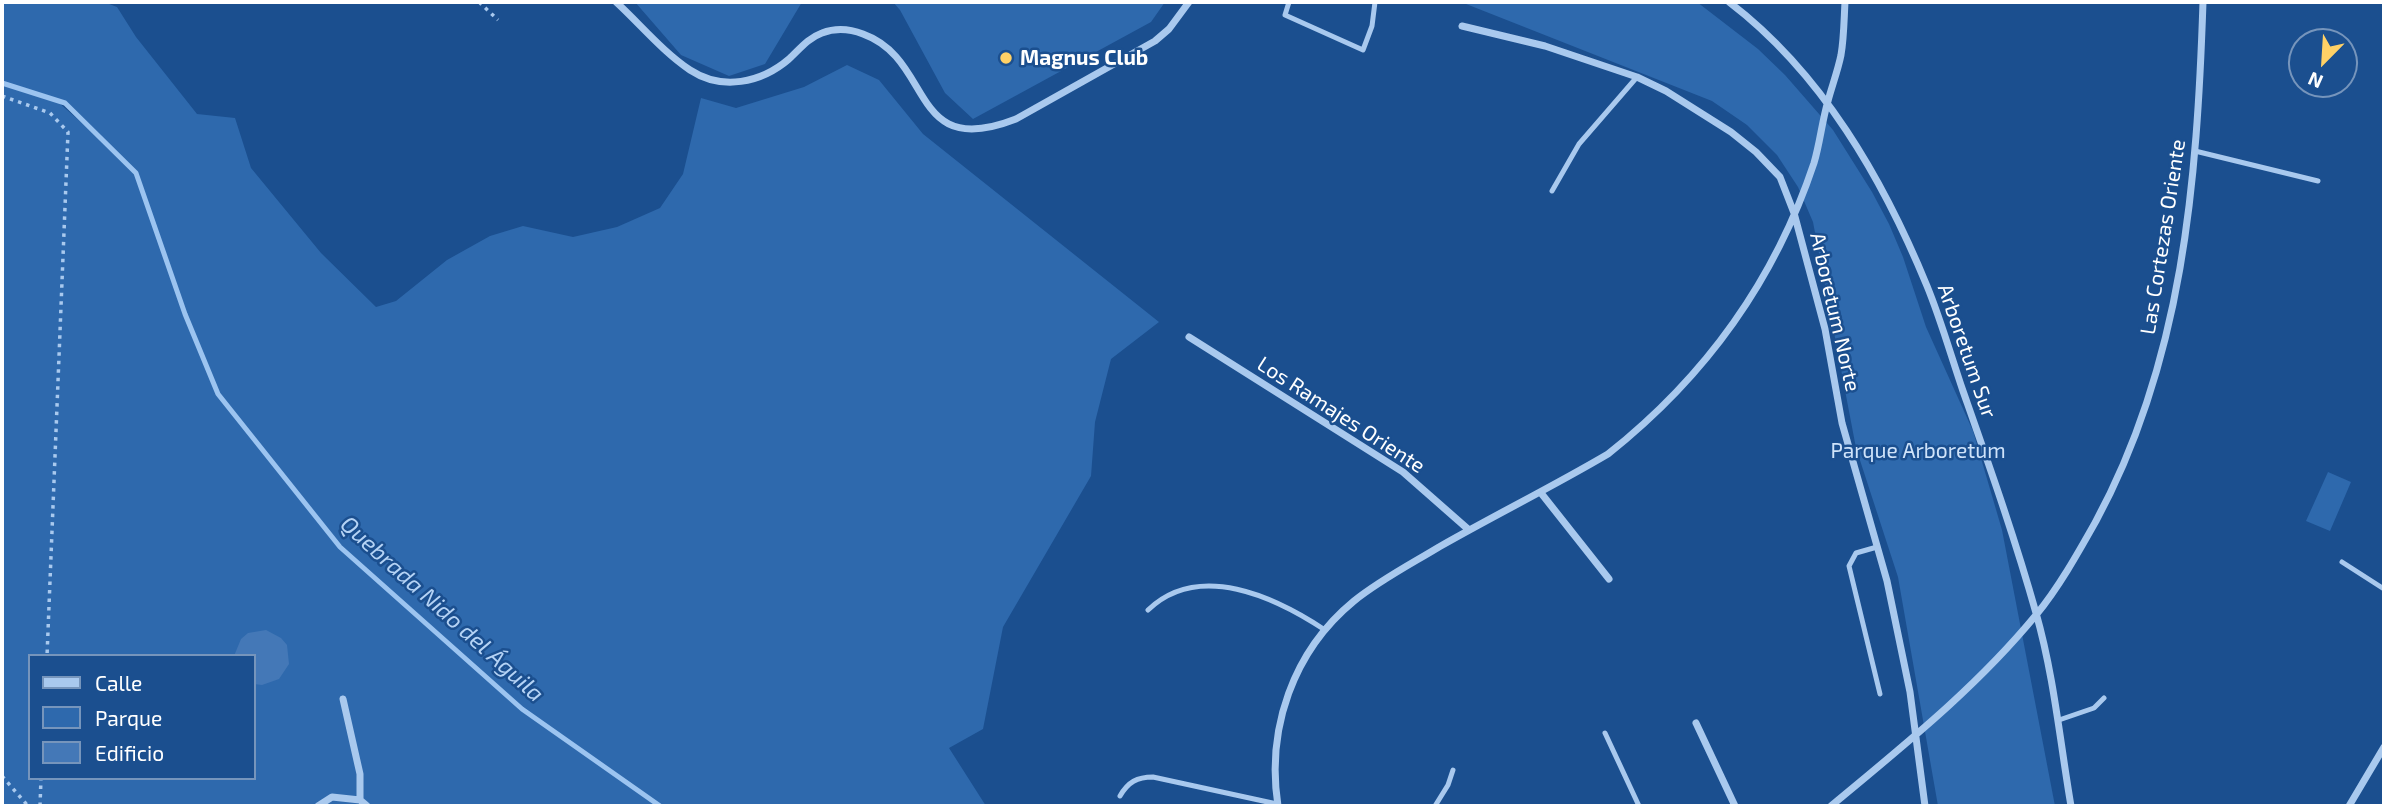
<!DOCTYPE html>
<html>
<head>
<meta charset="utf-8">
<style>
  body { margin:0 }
  #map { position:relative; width:2386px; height:808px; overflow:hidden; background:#1b4f8f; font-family:"Exo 2",sans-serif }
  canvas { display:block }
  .frame { position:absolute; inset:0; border:4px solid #fff; pointer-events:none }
  .legend { position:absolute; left:28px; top:654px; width:228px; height:126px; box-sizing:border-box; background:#1b4f8f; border:2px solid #7695bc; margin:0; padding:9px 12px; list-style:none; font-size:21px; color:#fff }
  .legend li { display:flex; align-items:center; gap:14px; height:35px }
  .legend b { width:35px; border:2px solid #7695bc }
  .north { position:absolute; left:2288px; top:28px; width:70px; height:70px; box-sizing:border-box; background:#1b4f8f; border:2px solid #7695bc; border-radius:50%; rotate:204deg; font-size:19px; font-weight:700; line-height:28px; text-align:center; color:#fff }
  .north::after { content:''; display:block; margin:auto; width:24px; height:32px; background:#ffd166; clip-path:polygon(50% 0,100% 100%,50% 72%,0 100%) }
</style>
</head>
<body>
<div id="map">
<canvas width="2386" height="808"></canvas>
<div class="frame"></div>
<ul class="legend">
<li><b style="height:9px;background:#a9c9ee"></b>Calle</li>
<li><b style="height:19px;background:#2e69ad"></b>Parque</li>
<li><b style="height:19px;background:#4478b7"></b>Edificio</li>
</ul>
<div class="north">N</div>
</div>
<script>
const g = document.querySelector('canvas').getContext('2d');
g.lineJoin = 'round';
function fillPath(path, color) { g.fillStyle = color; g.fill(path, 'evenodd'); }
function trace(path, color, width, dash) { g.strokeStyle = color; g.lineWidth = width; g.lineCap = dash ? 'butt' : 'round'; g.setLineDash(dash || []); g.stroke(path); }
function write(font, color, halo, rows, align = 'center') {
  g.font = font + ' "Exo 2",sans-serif'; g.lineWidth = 5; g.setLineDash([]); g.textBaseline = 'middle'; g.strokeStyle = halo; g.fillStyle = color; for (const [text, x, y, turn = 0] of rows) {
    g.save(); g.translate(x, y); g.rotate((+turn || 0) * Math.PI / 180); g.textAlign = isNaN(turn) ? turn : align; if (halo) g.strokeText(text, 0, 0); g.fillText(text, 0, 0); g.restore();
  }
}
const green = new Path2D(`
  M 2,2 L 104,2 L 117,7 L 136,37 L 197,114 L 235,118 L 251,168 L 321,253 L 376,307 L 396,301 L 447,260 L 490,236 L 523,226 L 573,237 L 617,227 L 660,208 L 683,174 L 701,98 L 736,108 L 804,87 L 847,65 L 879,80 L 923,134 L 1159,322 L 1111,359 L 1095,422 L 1091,476 L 1003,627 L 983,729 L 949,748 L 986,806 L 2,806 L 2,84 L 58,102 L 116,153 L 65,103 L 2,83 ZM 30,656 L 254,656 L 254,778 L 30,778 Z
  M 635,2 L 802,2 L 765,64 L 729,76 L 681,55 Z
  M 893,2 L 1165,2 L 1151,22 L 973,119 L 945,93 L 900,10 Z
  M 1461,2 L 1697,2 L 1758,49 L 1785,75 L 1833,130 L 1872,192 L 1889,224 L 1903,257 L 1926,327 L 1973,431 L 2002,530 L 2055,806 L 1938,806 L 1898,577 L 1856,448 L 1813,222 L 1798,187 L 1777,155 L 1747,125 L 1712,101 Z
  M 2328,472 L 2351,482 L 2330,531 L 2306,521 Z`);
const stream = new Path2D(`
  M 2,83 L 65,103 L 136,173 L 185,314 L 218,394 L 340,547 L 522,709 L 660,806`);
const building = new Path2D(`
  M 266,630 L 281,638 L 287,645 L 289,664 L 279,679 L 262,685 L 254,684 L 254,656 L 234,656 L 241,639 L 248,633 Z`);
const path = new Path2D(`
  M 479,2 L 498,20
  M 2,96 L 50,113 L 68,132 L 47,656
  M 2,776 L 28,806
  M 40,806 L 41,778`);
const service = new Path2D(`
  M 1289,2 L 1285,15 L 1363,50 L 1372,26 L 1375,2
  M 2195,151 L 2318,181
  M 1552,191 L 1579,144 L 1637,77
  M 1877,547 L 1856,553 L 1849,566 L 1880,694
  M 2342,562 L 2384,589
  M 1148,610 C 1199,561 1275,597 1325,630
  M 2059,720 L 2094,708 L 2104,698
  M 1605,733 L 1639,806
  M 1120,796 C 1128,782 1137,777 1153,777 L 1277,804
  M 1435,806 L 1448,785 L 1453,770`);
const minor = new Path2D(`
  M 616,2 C 640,24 663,52 690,70 C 722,91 761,83 789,59 C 799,50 808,38 822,33 C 835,28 850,29 863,34 C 935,60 908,161 1016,119 L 1155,41 L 1169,29 L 1189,2
  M 1729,2 C 1822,73 1883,179 1927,286 C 1941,320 1951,356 1963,391 C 1989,465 2015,538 2036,613 C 2054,676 2060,742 2071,806
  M 1462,26 L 1545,46 L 1637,77 L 1666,91 L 1731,132 L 1756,152 L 1780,177 L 1794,213 L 1825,329 L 1842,423 L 1887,581 L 1910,692 L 1925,806
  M 1189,337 L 1403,472 L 1469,530
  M 1541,493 L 1609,579
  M 343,699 L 360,774 L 360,800 L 367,806
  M 1696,723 L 1735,806
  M 318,806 L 332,797 L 360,800
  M 1278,806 C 1266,729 1293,651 1354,601 C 1380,580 1411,564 1439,547 C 1495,515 1552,487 1608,454 C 1704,378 1775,280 1814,163 C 1820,143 1822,121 1828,101 C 1832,86 1838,70 1841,55 C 1844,38 1844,19 1845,2
  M 1831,806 C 1903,746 1976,688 2036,615 C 2059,587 2078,553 2096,521 C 2183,360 2197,182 2203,2
  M 2349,806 L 2384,747`);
const markers = [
  [1006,58,7,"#ffd166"]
];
const poiNames = [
  ["Magnus Club",1020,58]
];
const streetNames = [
  ["Las Cortezas Oriente",2163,237,-81],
  ["Arboretum Norte",1835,312,77],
  ["Arboretum Sur",1967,351,71],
  ["Los Ramajes Oriente",1341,415,33]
];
const parkNames = [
  ["Parque Arboretum",1918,451]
];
const waterNames = [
  ["Quebrada Nido del Águila",442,609,42]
];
fillPath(green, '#2e69ad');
trace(stream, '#9cc4f0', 5);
fillPath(building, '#4478b7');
trace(path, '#a9c9ee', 3.5, [3.5, 5]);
trace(service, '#a9c9ee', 5);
trace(minor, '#a9c9ee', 7);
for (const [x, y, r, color] of markers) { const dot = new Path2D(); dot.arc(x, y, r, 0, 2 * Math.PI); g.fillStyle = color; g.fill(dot); trace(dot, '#1b4f8f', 2.5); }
write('bold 21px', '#fff', '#1b4f8f', poiNames, 'left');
write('21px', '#fff', '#1b4f8f', streetNames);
write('21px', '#cfe3fa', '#1b4f8f', parkNames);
write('italic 23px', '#b5d3f5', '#1b4f8f', waterNames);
</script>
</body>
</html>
